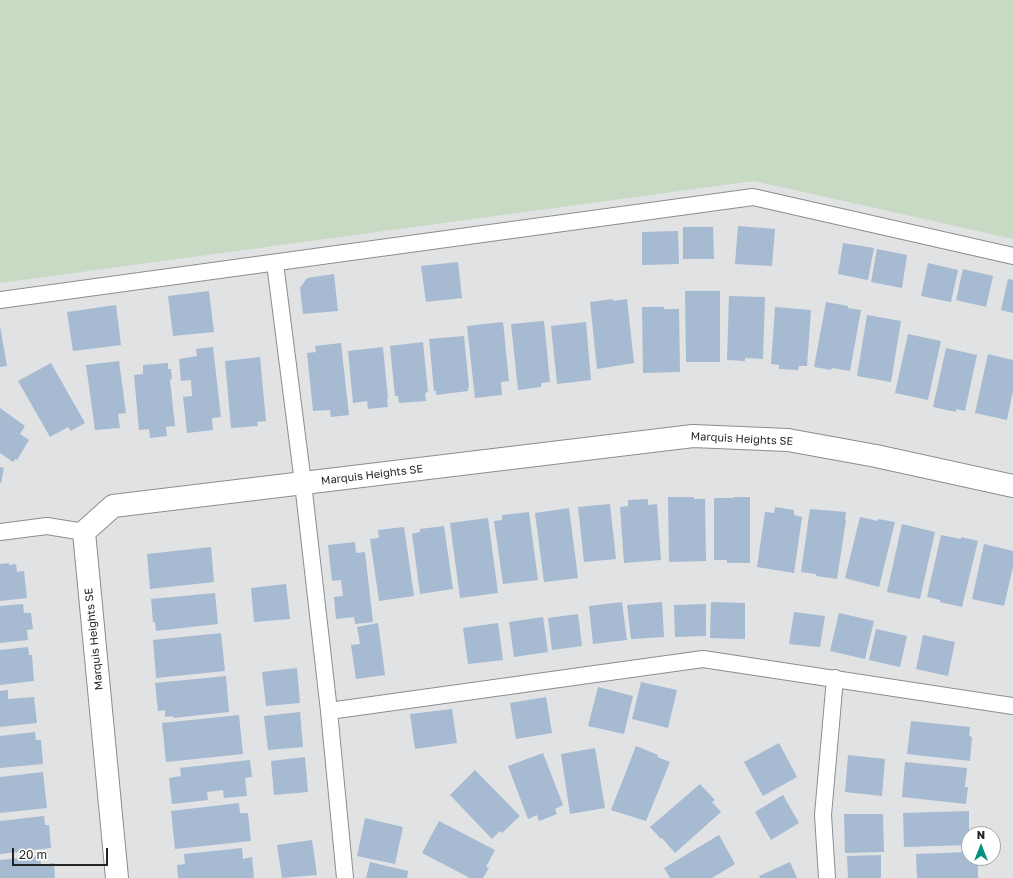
<!DOCTYPE html>
<html>
<head>
<meta charset="utf-8">
<style>
  body { margin:0 }
  #map { position:relative; width:1013px; height:878px; overflow:hidden; background:#e0e2e4; font-family:"Golos Text",sans-serif }
  canvas { display:block }
  .north { position:absolute; left:961px; top:826px; width:40px; height:40px; box-sizing:border-box; background:#fff; border:1px solid #a7a7a8; border-radius:50%; rotate:0deg; font-size:11px; font-weight:700; line-height:16px; text-align:center; color:#232425 }
  .north::after { content:''; display:block; margin:auto; width:14px; height:18px; background:#00917d; clip-path:polygon(50% 0,100% 100%,50% 72%,0 100%) }
  .scale { position:absolute; left:12px; top:848px; width:96px; height:18px; box-sizing:border-box; border:2px solid #232425; border-top:0; padding-left:5px; font-size:12px; line-height:14px; white-space:nowrap; color:#232425; -webkit-text-stroke:3px #fff; paint-order:stroke }
</style>
</head>
<body>
<div id="map">
<canvas width="1013" height="878"></canvas>
<div class="north">N</div>
<div class="scale">20 m</div>
</div>
<script>
const g = document.querySelector('canvas').getContext('2d');
g.lineJoin = 'round';
function fillPath(path, color) { g.fillStyle = color; g.fill(path, 'evenodd'); }
function trace(path, color, width, dash) { g.strokeStyle = color; g.lineWidth = width; g.lineCap = dash ? 'butt' : 'round'; g.setLineDash(dash || []); g.stroke(path); }
function write(font, color, halo, rows, align = 'center') {
  g.font = font + ' "Golos Text",sans-serif'; g.lineWidth = 3.5; g.setLineDash([]); g.textBaseline = 'middle'; g.strokeStyle = halo; g.fillStyle = color; for (const [text, x, y, turn = 0] of rows) {
    g.save(); g.translate(x, y); g.rotate((+turn || 0) * Math.PI / 180); g.textAlign = isNaN(turn) ? turn : align; if (halo) g.strokeText(text, 0, 0); g.fillText(text, 0, 0); g.restore();
  }
}
const green = new Path2D(`
  M 0,0 L 1013,0 L 1013,239 L 754,181 L 0,283 Z`);
const building = new Path2D(`
  M 738,226 L 775,229 L 772,266 L 735,264 Z
  M 683,227 L 713,227 L 714,259 L 683,259 Z
  M 678,231 L 679,264 L 642,265 L 642,232 Z
  M 843,243 L 874,248 L 868,280 L 838,274 Z
  M 877,249 L 907,255 L 902,288 L 871,282 Z
  M 458,262 L 462,298 L 426,302 L 421,266 Z
  M 928,263 L 958,270 L 951,302 L 921,296 Z
  M 963,269 L 993,276 L 986,307 L 956,300 Z
  M 334,274 L 338,311 L 303,314 L 300,288 L 307,278 Z
  M 1008,279 L 1013,280 L 1013,313 L 1001,310 Z
  M 209,291 L 214,332 L 173,336 L 168,296 Z
  M 685,291 L 720,291 L 720,362 L 686,362 Z
  M 729,296 L 765,297 L 763,359 L 745,358 L 745,361 L 727,360 Z
  M 613,299 L 613,301 L 627,299 L 634,363 L 597,369 L 590,302 Z
  M 826,302 L 848,306 L 848,308 L 861,310 L 850,371 L 832,368 L 831,370 L 814,367 Z
  M 116,305 L 121,345 L 73,351 L 67,312 Z
  M 642,307 L 664,307 L 664,309 L 679,309 L 680,372 L 643,373 Z
  M 775,307 L 811,310 L 807,366 L 799,366 L 798,370 L 779,369 L 779,365 L 771,364 Z
  M 867,315 L 901,321 L 891,382 L 857,376 Z
  M 544,321 L 550,382 L 541,383 L 541,387 L 518,390 L 511,324 Z
  M 503,322 L 509,381 L 501,382 L 502,395 L 475,398 L 467,326 Z
  M 586,322 L 591,380 L 557,384 L 551,326 Z
  M 0,326 L 7,366 L 0,367 Z
  M 908,334 L 941,341 L 928,400 L 895,393 Z
  M 464,336 L 469,387 L 468,388 L 468,391 L 436,395 L 436,391 L 434,391 L 429,339 Z
  M 423,342 L 428,392 L 425,393 L 426,401 L 399,403 L 398,396 L 395,396 L 390,346 Z
  M 341,343 L 349,415 L 331,417 L 330,410 L 313,411 L 307,353 L 316,352 L 315,346 Z
  M 213,347 L 221,417 L 212,418 L 213,430 L 187,433 L 183,397 L 192,396 L 191,380 L 181,381 L 179,359 L 197,356 L 196,349 Z
  M 383,347 L 388,399 L 387,399 L 388,407 L 368,409 L 367,401 L 353,403 L 348,351 Z
  M 946,348 L 977,355 L 965,411 L 956,409 L 956,412 L 933,407 Z
  M 988,354 L 1013,360 L 1013,391 L 1007,420 L 975,413 Z
  M 260,357 L 266,421 L 257,422 L 258,426 L 231,428 L 225,361 Z
  M 119,361 L 126,413 L 118,414 L 120,428 L 95,430 L 86,365 Z
  M 51,363 L 85,423 L 71,431 L 68,427 L 50,437 L 18,381 Z
  M 168,363 L 168,369 L 171,369 L 172,379 L 170,380 L 175,426 L 166,427 L 167,436 L 150,438 L 149,429 L 139,430 L 134,375 L 143,374 L 143,365 Z
  M 0,408 L 25,426 L 20,434 L 29,440 L 17,460 L 15,459 L 13,462 L 0,453 Z
  M 0,467 L 4,468 L 1,483 L 0,483 Z
  M 668,497 L 694,497 L 694,499 L 705,499 L 706,561 L 669,562 Z
  M 734,497 L 750,497 L 750,563 L 727,563 L 727,560 L 714,560 L 714,498 L 734,498 Z
  M 648,499 L 648,505 L 657,504 L 661,560 L 624,563 L 620,507 L 628,506 L 628,500 Z
  M 610,504 L 616,559 L 584,562 L 578,507 Z
  M 775,507 L 794,510 L 794,515 L 802,517 L 794,573 L 757,567 L 765,512 L 774,513 Z
  M 569,508 L 578,578 L 544,582 L 535,513 Z
  M 810,509 L 846,512 L 845,520 L 846,520 L 837,579 L 816,576 L 816,574 L 801,572 Z
  M 529,512 L 538,580 L 503,584 L 494,521 L 502,520 L 502,515 Z
  M 860,517 L 878,521 L 878,519 L 895,522 L 879,587 L 845,578 Z
  M 488,518 L 498,593 L 460,598 L 450,523 Z
  M 902,524 L 935,532 L 920,599 L 887,592 Z
  M 444,526 L 453,589 L 420,594 L 412,534 L 420,532 L 420,529 Z
  M 404,527 L 414,596 L 379,601 L 370,539 L 379,538 L 378,530 Z
  M 941,535 L 961,539 L 961,537 L 978,541 L 962,607 L 940,602 L 940,600 L 927,597 Z
  M 355,542 L 356,553 L 365,552 L 373,622 L 355,624 L 354,617 L 336,619 L 334,597 L 343,596 L 341,580 L 332,581 L 328,545 Z
  M 984,544 L 1013,551 L 1013,567 L 1004,606 L 972,599 Z
  M 211,547 L 214,582 L 150,589 L 147,554 Z
  M 9,563 L 9,565 L 16,564 L 17,572 L 24,571 L 27,598 L 0,601 L 0,564 Z
  M 286,584 L 290,619 L 254,622 L 251,588 Z
  M 215,593 L 218,624 L 156,631 L 155,622 L 153,622 L 151,599 Z
  M 622,602 L 627,640 L 593,644 L 589,606 Z
  M 662,602 L 664,637 L 631,639 L 627,605 Z
  M 711,602 L 745,603 L 745,639 L 710,638 Z
  M 23,604 L 24,613 L 31,613 L 33,629 L 27,630 L 28,640 L 0,643 L 0,606 Z
  M 706,604 L 706,636 L 675,637 L 674,605 Z
  M 794,612 L 825,616 L 820,647 L 789,644 Z
  M 839,613 L 874,621 L 865,659 L 830,651 Z
  M 578,614 L 582,646 L 552,650 L 548,618 Z
  M 543,617 L 548,652 L 514,657 L 509,622 Z
  M 378,623 L 385,675 L 356,679 L 351,645 L 360,644 L 357,627 Z
  M 498,623 L 503,660 L 468,664 L 463,628 Z
  M 876,629 L 907,636 L 900,667 L 869,660 Z
  M 221,633 L 225,671 L 156,678 L 153,640 Z
  M 923,635 L 955,642 L 948,676 L 916,669 Z
  M 28,647 L 29,655 L 32,655 L 34,681 L 0,685 L 0,650 Z
  M 297,668 L 300,703 L 266,706 L 262,672 Z
  M 226,676 L 229,712 L 173,718 L 173,716 L 165,717 L 165,710 L 158,711 L 155,683 Z
  M 641,682 L 677,690 L 668,728 L 632,719 Z
  M 598,687 L 633,696 L 624,734 L 588,726 Z
  M 8,690 L 8,699 L 34,697 L 37,723 L 0,727 L 0,691 Z
  M 546,697 L 552,733 L 516,739 L 510,703 Z
  M 452,709 L 457,743 L 415,749 L 410,714 Z
  M 300,712 L 303,747 L 268,750 L 264,716 Z
  M 239,715 L 243,754 L 166,762 L 162,723 Z
  M 911,721 L 970,727 L 969,736 L 972,737 L 970,761 L 907,754 Z
  M 35,732 L 36,740 L 41,740 L 43,764 L 0,768 L 0,736 Z
  M 779,743 L 797,777 L 763,796 L 744,762 Z
  M 636,746 L 658,755 L 657,757 L 670,762 L 646,821 L 611,810 Z
  M 595,748 L 605,808 L 570,814 L 561,754 Z
  M 543,753 L 563,805 L 555,809 L 557,814 L 539,821 L 537,815 L 528,819 L 508,766 Z
  M 848,755 L 885,759 L 882,796 L 845,792 Z
  M 305,757 L 308,792 L 274,795 L 271,761 Z
  M 250,760 L 252,777 L 245,778 L 247,796 L 224,798 L 223,790 L 207,792 L 208,800 L 172,804 L 169,778 L 181,776 L 180,768 Z
  M 905,762 L 967,768 L 965,787 L 968,787 L 966,804 L 902,797 Z
  M 475,770 L 520,816 L 502,833 L 500,831 L 492,839 L 450,795 Z
  M 43,772 L 47,808 L 0,813 L 0,777 Z
  M 700,784 L 715,800 L 712,802 L 721,812 L 675,853 L 662,838 L 661,839 L 650,827 Z
  M 783,795 L 799,823 L 771,840 L 755,812 Z
  M 239,803 L 240,813 L 248,813 L 251,841 L 175,849 L 171,811 Z
  M 969,811 L 969,845 L 904,847 L 903,813 Z
  M 844,814 L 883,814 L 884,852 L 845,853 Z
  M 44,816 L 45,825 L 49,825 L 51,848 L 0,854 L 0,821 Z
  M 365,818 L 403,827 L 395,864 L 357,856 Z
  M 439,821 L 495,850 L 486,867 L 489,868 L 483,878 L 470,878 L 422,853 Z
  M 719,835 L 735,864 L 712,878 L 670,878 L 664,868 Z
  M 312,840 L 317,875 L 282,878 L 277,845 Z
  M 242,848 L 243,859 L 252,857 L 254,878 L 178,878 L 177,865 L 185,864 L 184,854 Z
  M 969,852 L 969,858 L 972,858 L 972,861 L 978,860 L 978,878 L 917,878 L 916,854 Z
  M 881,855 L 881,878 L 848,878 L 847,856 Z
  M 40,856 L 41,865 L 54,863 L 55,878 L 0,878 L 0,860 Z
  M 370,862 L 408,871 L 407,878 L 366,878 Z
  M 790,862 L 797,878 L 760,878 L 759,876 Z`);
const service = new Path2D(`
  M 275,263 L 303,483 L 329,711 L 345,878
  M 0,300 L 753,197 L 1013,256
  M 0,532 L 47,526 L 84,532
  M 329,711 L 703,659 L 1013,706
  M 827,878 L 823,815 L 835,678`);
const minor = new Path2D(`
  M 117,878 L 84,532 L 113,506 L 693,436 L 788,440 L 876,456 L 1013,486`);
const streetNames = [
  ["Marquis Heights SE",742,439,3],
  ["Marquis Heights SE",372,475,-7],
  ["Marquis Heights SE",94,639,-96]
];
fillPath(green, '#c9dac4');
fillPath(building, '#a6bad2');
trace(service, '#8b8d8f', 18);
trace(minor, '#8b8d8f', 24);
trace(service, '#fff', 16);
trace(minor, '#fff', 22);
write('11px', '#232425', '#fff', streetNames);
</script>
</body>
</html>
